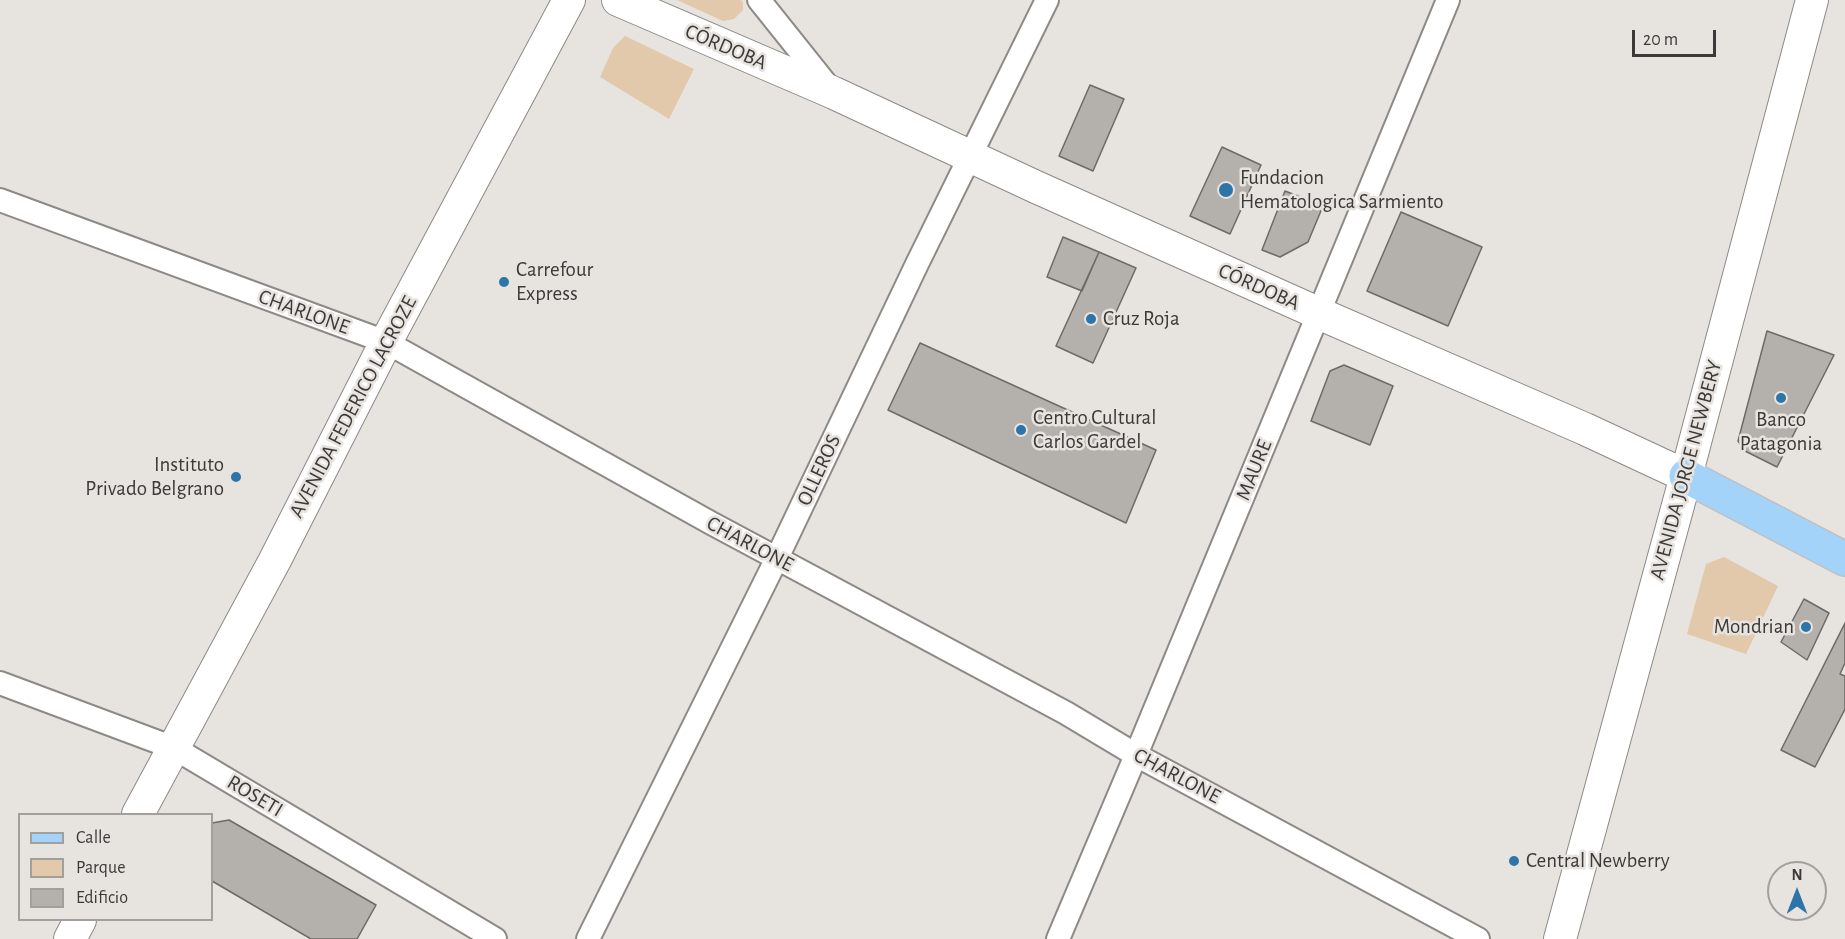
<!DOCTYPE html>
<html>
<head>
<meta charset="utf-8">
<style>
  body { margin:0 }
  #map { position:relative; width:1845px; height:939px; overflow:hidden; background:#e7e3df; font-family:"Alegreya Sans",sans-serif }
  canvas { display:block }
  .legend { position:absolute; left:18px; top:813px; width:195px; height:108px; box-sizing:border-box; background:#e7e3df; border:2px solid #a39f9d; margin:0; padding:8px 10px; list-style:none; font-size:18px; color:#3c3a39 }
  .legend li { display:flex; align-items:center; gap:12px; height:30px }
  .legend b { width:30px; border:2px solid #a39f9d }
  .north { position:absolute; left:1767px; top:861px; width:60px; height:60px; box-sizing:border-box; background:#e7e3df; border:2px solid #a39f9d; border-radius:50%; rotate:0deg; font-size:16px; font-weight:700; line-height:24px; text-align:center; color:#3c3a39 }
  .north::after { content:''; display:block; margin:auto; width:21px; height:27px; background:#2d75a9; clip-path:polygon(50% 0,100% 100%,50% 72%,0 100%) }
  .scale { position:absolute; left:1632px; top:30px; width:84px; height:27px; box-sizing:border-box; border:3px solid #3c3a39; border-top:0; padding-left:8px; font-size:18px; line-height:21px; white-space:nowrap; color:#3c3a39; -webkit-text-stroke:4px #e7e3df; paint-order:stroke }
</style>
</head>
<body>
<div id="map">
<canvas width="1845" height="939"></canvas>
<ul class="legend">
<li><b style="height:8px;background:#a4d3f9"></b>Calle</li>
<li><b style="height:16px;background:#e3c9ac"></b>Parque</li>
<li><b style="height:16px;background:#b4b0ac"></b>Edificio</li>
</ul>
<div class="north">N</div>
<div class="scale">20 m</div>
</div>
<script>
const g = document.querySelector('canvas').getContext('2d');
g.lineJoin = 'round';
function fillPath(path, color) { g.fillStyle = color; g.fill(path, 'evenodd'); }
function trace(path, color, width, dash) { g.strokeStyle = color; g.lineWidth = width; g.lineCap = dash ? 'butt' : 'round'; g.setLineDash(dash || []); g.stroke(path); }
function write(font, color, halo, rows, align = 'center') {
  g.font = font + ' "Alegreya Sans",sans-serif'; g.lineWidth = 5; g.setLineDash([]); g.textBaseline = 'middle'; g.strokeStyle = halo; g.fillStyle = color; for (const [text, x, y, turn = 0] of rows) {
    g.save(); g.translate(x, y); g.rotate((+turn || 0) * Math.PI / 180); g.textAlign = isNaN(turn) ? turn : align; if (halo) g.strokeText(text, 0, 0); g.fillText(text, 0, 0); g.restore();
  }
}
const green = new Path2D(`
  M 677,0 L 741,0 L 743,2 L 743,10 L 734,19 L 723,21 Z
  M 625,36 L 694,69 L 669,119 L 600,77 L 613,48 Z
  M 1724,557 L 1778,586 L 1746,654 L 1687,634 L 1706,564 Z`);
const building = new Path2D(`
  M 1090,85 L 1124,99 L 1093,171 L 1059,156 Z
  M 1222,147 L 1261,165 L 1230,234 L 1190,216 Z
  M 1285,191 L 1323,206 L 1308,242 L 1280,257 L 1262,250 Z
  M 1401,212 L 1482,247 L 1448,326 L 1367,291 Z
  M 1063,237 L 1099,252 L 1082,291 L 1047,277 Z
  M 1099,252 L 1136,268 L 1093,363 L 1056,346 Z
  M 1767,331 L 1834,355 L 1777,467 L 1745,451 L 1738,441 Z
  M 920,343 L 1156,450 L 1126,523 L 888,410 Z
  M 1344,365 L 1393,386 L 1370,445 L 1311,421 L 1330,371 Z
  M 1804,599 L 1829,613 L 1807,660 L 1781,642 Z
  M 1845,623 L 1845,663 L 1840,674 L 1845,676 L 1845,709 L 1815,767 L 1781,750 Z
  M 229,820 L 376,905 L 357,939 L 311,939 L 212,881 L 212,823 Z`);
const street = new Path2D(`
  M 759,0 L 831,90
  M 0,200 L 386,342 L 711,523 L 1066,713 L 1136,755 L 1478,939
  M 0,683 L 174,748 L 495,939
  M 588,939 L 777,558 L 917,264 L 1047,0
  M 1058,939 L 1136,755 L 1448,0`);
const secondary = new Path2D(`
  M 618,0 L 834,93 L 1036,187 L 1318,313 L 1585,429 L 1686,476
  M 138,814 L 275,560 L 386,342 L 569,0
  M 70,939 L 80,920
  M 1560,939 L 1686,476 L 1812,0`);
const primary = new Path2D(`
  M 1686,476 L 1845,559`);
const markers = [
  [1226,190,8,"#2d75a9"],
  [504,282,6,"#2d75a9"],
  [1091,319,6,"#2d75a9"],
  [1781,398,6,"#2d75a9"],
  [1021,430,6,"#2d75a9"],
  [236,477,6,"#2d75a9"],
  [1806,627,6,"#2d75a9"],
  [1514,861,6,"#2d75a9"]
];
const streetNames = [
  ["CÓRDOBA",726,47,23],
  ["CÓRDOBA",1259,287,24],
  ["CHARLONE",304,312,20],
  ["AVENIDA FEDERICO LACROZE",353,407,-62],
  ["OLLEROS",819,470,-65],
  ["MAURE",1254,470,-68],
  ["AVENIDA JORGE NEWBERY",1686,470,-75],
  ["CHARLONE",750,544,28],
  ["CHARLONE",1177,776,28],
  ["ROSETI",255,796,31]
];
const poiNames = [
  ["Fundacion",1240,178],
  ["Hematologica Sarmiento",1240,202],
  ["Carrefour",516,270],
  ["Express",516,294],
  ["Cruz Roja",1103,319],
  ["Centro Cultural",1033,418],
  ["Carlos Gardel",1033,442],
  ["Banco",1781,420,"center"],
  ["Patagonia",1781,444,"center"],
  ["Instituto",224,465,"right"],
  ["Privado Belgrano",224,489,"right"],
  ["Mondrian",1794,627,"right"],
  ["Central Newberry",1526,861]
];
fillPath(green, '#e3c9ac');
fillPath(building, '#b4b0ac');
trace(building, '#6e6a66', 1.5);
trace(street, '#8d8a86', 26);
trace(secondary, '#8d8a86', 34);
trace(primary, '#c1c0c0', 36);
trace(street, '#fff', 22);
trace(secondary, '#fff', 32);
trace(primary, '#a4d3f9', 33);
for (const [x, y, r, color] of markers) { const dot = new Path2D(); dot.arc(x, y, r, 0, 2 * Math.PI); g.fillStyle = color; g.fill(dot); trace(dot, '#e7e3df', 2); }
write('21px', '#3c3a39', '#e7e3df', streetNames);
write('21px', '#3c3a39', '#e7e3df', poiNames, 'left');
</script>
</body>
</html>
